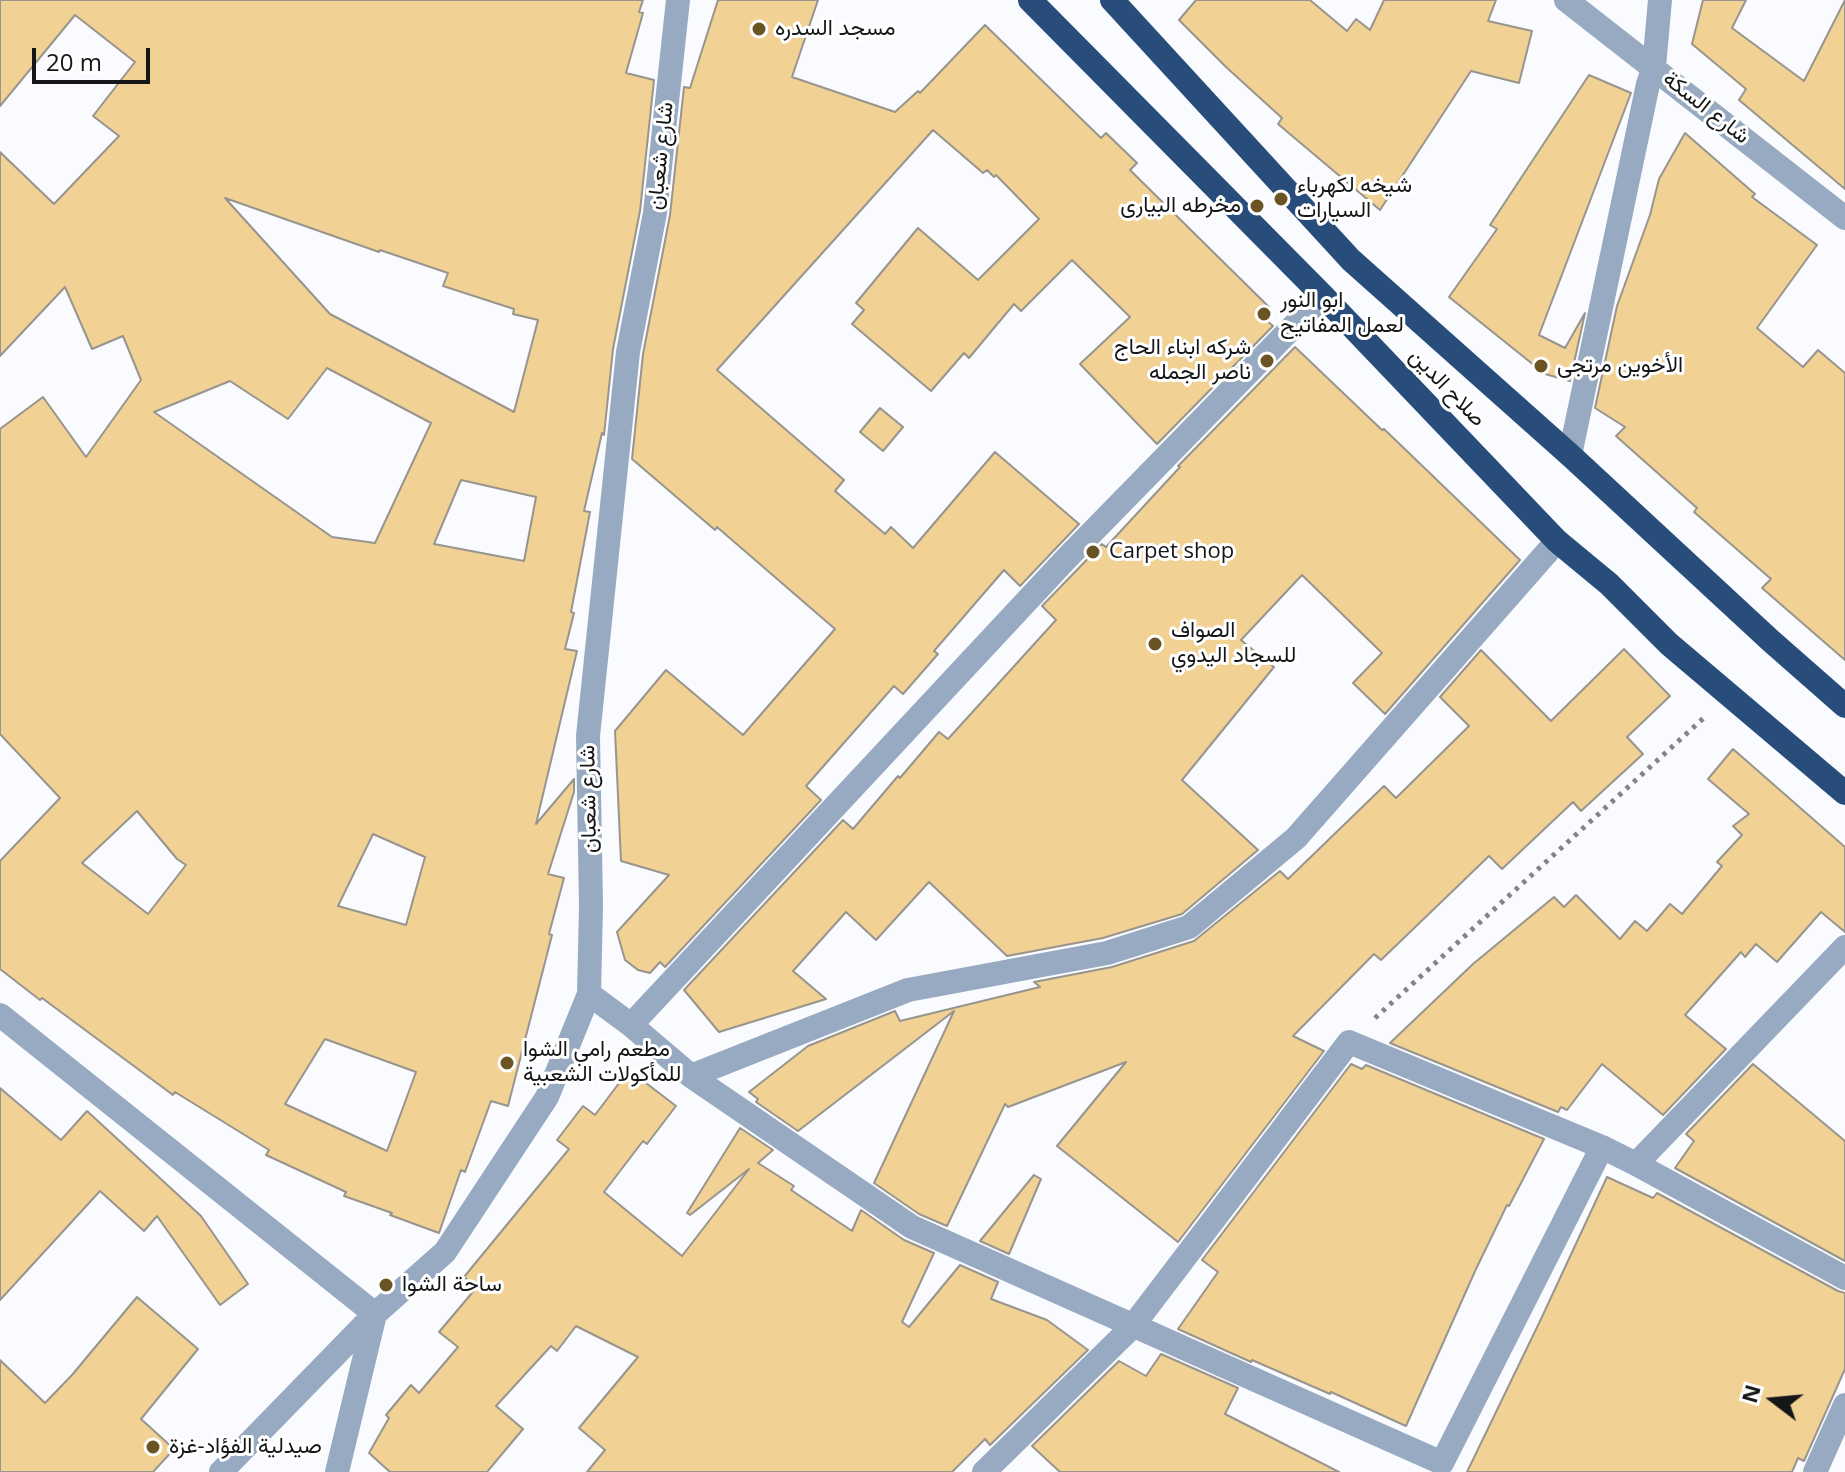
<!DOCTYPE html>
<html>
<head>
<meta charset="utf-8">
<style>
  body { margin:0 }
  #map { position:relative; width:1845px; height:1472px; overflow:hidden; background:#f9fbfe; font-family:"Open Sans",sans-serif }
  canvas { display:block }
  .north { position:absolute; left:1733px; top:1360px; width:80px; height:80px; -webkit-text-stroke:6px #fff; paint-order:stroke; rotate:286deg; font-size:22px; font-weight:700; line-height:32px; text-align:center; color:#141618 }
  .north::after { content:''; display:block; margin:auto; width:28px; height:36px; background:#141618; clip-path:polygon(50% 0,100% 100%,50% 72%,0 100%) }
  .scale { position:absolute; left:32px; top:48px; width:118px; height:36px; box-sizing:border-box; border:4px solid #141618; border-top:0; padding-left:10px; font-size:24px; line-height:28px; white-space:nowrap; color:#141618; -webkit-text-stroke:6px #fff; paint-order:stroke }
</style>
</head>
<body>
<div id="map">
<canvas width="1845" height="1472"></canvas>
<div class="north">N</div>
<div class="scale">20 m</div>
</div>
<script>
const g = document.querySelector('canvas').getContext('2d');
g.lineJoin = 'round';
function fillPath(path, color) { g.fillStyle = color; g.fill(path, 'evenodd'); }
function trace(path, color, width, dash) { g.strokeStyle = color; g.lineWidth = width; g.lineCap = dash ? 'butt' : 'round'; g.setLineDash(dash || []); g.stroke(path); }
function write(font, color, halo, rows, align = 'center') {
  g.font = font + ' "Open Sans",Vazirmatn,sans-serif'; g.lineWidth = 6; g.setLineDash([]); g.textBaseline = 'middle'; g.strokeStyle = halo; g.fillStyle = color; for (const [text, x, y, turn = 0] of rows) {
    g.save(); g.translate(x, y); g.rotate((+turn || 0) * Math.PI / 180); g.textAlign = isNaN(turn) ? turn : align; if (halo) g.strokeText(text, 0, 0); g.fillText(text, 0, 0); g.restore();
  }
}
const building = new Path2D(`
  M 0,0 L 643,0 L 639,12 L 643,13 L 626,73 L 654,80 L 640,211 L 613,349 L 604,435 L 602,433 L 584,511 L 590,512 L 571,612 L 574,613 L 565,649 L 577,651 L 536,824 L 574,779 L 574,792 L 548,874 L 564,878 L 549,934 L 552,935 L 508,1106 L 491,1101 L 465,1172 L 461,1170 L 439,1233 L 390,1215 L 392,1213 L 344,1196 L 346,1192 L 266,1155 L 269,1150 L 175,1092 L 173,1095 L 42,998 L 40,1000 L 0,969 L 0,861 L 60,798 L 0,734 L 0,429 L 43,397 L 86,457 L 141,380 L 123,336 L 92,349 L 65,287 L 0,356 L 0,152 L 54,204 L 119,136 L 93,116 L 135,62 L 75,15 L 0,106 ZM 225,198 L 379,252 L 380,250 L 448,273 L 443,286 L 514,309 L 513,314 L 538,320 L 514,412 L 330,314 ZM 327,368 L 431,423 L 375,543 L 332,537 L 154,412 L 230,381 L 288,419 ZM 461,480 L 536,497 L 524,561 L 434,544 ZM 137,811 L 177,859 L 186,865 L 148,914 L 82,863 ZM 373,834 L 425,857 L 406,925 L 338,906 ZM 325,1039 L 416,1072 L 387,1151 L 285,1104 Z
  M 718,0 L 818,0 L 792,77 L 895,112 L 918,91 L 920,93 L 985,25 L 1101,138 L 1106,133 L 1137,163 L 1130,170 L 1270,308 L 1266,320 L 1273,326 L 1157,444 L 1080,364 L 1130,317 L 1072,260 L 1021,311 L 1014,304 L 969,358 L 964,353 L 931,391 L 852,324 L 864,310 L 856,303 L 918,228 L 978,280 L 1039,219 L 996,175 L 994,177 L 987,170 L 983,173 L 933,130 L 717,370 L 844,480 L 835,491 L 885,534 L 891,527 L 913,548 L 995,452 L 1079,524 L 1020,586 L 1004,570 L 934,651 L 938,654 L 903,694 L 894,686 L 806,786 L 821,800 L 665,967 L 660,962 L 650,973 L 638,970 L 625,960 L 617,932 L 669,875 L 621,861 L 615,731 L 666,670 L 743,735 L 835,629 L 717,527 L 715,530 L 632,459 L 643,354 L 670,215 L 684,87 L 690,88 Z
  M 1196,0 L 1310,0 L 1347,31 L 1356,19 L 1370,30 L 1384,0 L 1496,0 L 1488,21 L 1532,31 L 1519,83 L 1471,71 L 1380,210 L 1278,124 L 1282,118 L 1226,67 L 1179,20 Z
  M 1703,0 L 1746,0 L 1732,28 L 1804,81 L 1845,0 L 1845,189 L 1739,100 L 1746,89 L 1692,44 Z
  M 1589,75 L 1631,93 L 1539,335 L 1565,348 L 1585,313 L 1570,381 L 1545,374 L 1449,297 L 1497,229 L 1490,225 Z
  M 1685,133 L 1755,194 L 1752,197 L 1817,245 L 1757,328 L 1803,367 L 1818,350 L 1845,373 L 1845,660 L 1762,588 L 1771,579 L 1694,512 L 1697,508 L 1616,436 L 1625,427 L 1595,408 L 1617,306 L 1650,215 L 1659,179 Z
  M 1295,347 L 1382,430 L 1384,429 L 1520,560 L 1385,714 L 1353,683 L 1382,653 L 1302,575 L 1241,640 L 1274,667 L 1182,780 L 1258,850 L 1182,914 L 1103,938 L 1007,956 L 929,882 L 876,940 L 846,912 L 793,971 L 826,999 L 719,1032 L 684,990 L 843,820 L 853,829 L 898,776 L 900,778 L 939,732 L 948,739 L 1056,620 L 1042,606 L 1102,544 L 1106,547 L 1180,467 L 1178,466 Z
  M 880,408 L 903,427 L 883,451 L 860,432 Z
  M 1624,649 L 1670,696 L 1627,737 L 1643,754 L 1581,811 L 1573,802 L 1502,869 L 1489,856 L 1381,960 L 1374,954 L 1293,1036 L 1324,1051 L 1178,1242 L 1057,1146 L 1126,1062 L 1008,1107 L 1005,1104 L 947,1226 L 919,1214 L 874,1183 L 954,1011 L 798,1131 L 756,1102 L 758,1099 L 749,1092 L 808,1046 L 895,1011 L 900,1021 L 1040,987 L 1034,982 L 1112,967 L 1194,941 L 1280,871 L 1288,879 L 1384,786 L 1396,798 L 1469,726 L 1440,697 L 1481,650 L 1551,721 Z
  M 1733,749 L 1845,847 L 1845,932 L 1821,912 L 1777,962 L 1756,944 L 1745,957 L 1741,952 L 1685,1015 L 1726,1049 L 1663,1115 L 1602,1064 L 1567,1110 L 1561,1107 L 1558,1112 L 1390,1043 L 1473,964 L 1554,897 L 1564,907 L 1576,895 L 1620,939 L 1635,921 L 1647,931 L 1670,904 L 1682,914 L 1722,866 L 1717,862 L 1742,835 L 1733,826 L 1749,814 L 1708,779 Z
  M 1351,1064 L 1362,1069 L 1366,1065 L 1544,1139 L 1509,1206 L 1507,1205 L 1476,1269 L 1406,1426 L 1331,1392 L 1330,1394 L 1252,1360 L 1251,1362 L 1178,1329 L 1218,1272 L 1202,1260 Z
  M 1753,1064 L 1845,1141 L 1845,1261 L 1675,1168 L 1694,1141 L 1686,1134 Z
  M 629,1070 L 676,1106 L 647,1144 L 643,1141 L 604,1192 L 682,1256 L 749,1169 L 690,1215 L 687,1213 L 740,1128 L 773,1150 L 758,1163 L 794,1186 L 791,1190 L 852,1231 L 861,1210 L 904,1240 L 934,1253 L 902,1322 L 909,1327 L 960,1265 L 998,1282 L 991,1299 L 1047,1320 L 1088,1350 L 990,1445 L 985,1439 L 952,1472 L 587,1472 L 605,1450 L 579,1428 L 638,1357 L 576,1326 L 557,1351 L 551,1346 L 496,1406 L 523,1429 L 487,1472 L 390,1472 L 369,1453 L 389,1418 L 386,1415 L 411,1385 L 419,1393 L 458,1347 L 439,1332 L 477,1287 L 464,1277 L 569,1149 L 557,1140 L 583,1106 L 595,1115 Z
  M 0,1088 L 61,1140 L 87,1111 L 201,1216 L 248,1284 L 220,1305 L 157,1216 L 144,1231 L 100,1191 L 0,1300 Z
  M 1034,1175 L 1041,1179 L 1009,1254 L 980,1241 Z
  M 1607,1177 L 1653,1198 L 1657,1193 L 1838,1291 L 1845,1293 L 1845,1369 L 1804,1461 L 1798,1458 L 1792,1472 L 1467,1472 L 1541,1319 Z
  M 137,1297 L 198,1349 L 141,1419 L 174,1449 L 153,1472 L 0,1472 L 0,1360 L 45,1403 L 72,1375 Z
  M 1161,1354 L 1238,1388 L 1225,1414 L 1339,1472 L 1060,1472 L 1032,1446 L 1119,1361 L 1146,1376 Z`);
const path = new Path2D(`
  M 1375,1018 L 1707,715`);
const street = new Path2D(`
  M 1566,0 L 1845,218
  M 1570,455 L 1648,84 L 1654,67 L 1660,0
  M 589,994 L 631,1025 L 691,1076 L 912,1227 L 1442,1463 L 1602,1147 L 1636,1164 L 1845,947
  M 0,1015 L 375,1314 L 337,1472
  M 631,1025 L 1066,559 L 1323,296
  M 691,1076 L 908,990 L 1107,953 L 1189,927 L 1296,838 L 1557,541
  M 1636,1164 L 1845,1278
  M 221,1472 L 375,1314 L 445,1252 L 547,1097 L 589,994 L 591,907 L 588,736 L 628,352 L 655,213 L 678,0
  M 984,1472 L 1132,1327 L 1349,1042 L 1602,1147
  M 1815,1472 L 1845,1405`);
const highway = new Path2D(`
  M 1030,0 L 1323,296 L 1557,541 L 1609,584 L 1669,644 L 1845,793
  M 1112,0 L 1351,260 L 1570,455 L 1771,641 L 1845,706`);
const markers = [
  [759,29,8,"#6b5424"],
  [1281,199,8,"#6b5424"],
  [1257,206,8,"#6b5424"],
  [1264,314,8,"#6b5424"],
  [1267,361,8,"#6b5424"],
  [1541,366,8,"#6b5424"],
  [1093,552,8,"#6b5424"],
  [1155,644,8,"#6b5424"],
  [507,1063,8,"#6b5424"],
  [386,1285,8,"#6b5424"],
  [153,1447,8,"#6b5424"]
];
const poiNames = [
  ["مسجد السدره",775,29],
  ["شيخه لكهرباء",1297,186],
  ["السيارات",1297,211],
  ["مخرطه البيارى",1241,206,"right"],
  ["ابو النور",1280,301],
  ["لعمل المفاتيح",1280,326],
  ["شركه ابناء الحاج",1251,348,"right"],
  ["ناصر الجمله",1251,373,"right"],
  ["الأخوين مرتجى",1557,366],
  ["Carpet shop",1109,552],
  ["الصواف",1171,631],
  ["للسجاد اليدوي",1171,656],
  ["مطعم رامي الشوا",523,1050],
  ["للمأكولات الشعبية",523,1075],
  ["ساحة الشوا",402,1285],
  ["صيدلية الفؤاد-غزة",169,1447]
];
const streetNames = [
  ["شارع السكة",1706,108,38],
  ["شارع شعبان",661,156,-84],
  ["صلاح الدين",1447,388,46],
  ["شارع شعبان",589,799,-91]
];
fillPath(building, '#f1d194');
trace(building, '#98948e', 2);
trace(path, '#828486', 5, [4, 6]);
trace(street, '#98aac1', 24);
trace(highway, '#284d7a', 24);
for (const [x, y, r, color] of markers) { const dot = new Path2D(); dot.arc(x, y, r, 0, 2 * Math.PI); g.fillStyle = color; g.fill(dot); trace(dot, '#fff', 3); }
write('22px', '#141618', '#fff', poiNames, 'left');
write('22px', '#141618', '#fff', streetNames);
</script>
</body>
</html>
